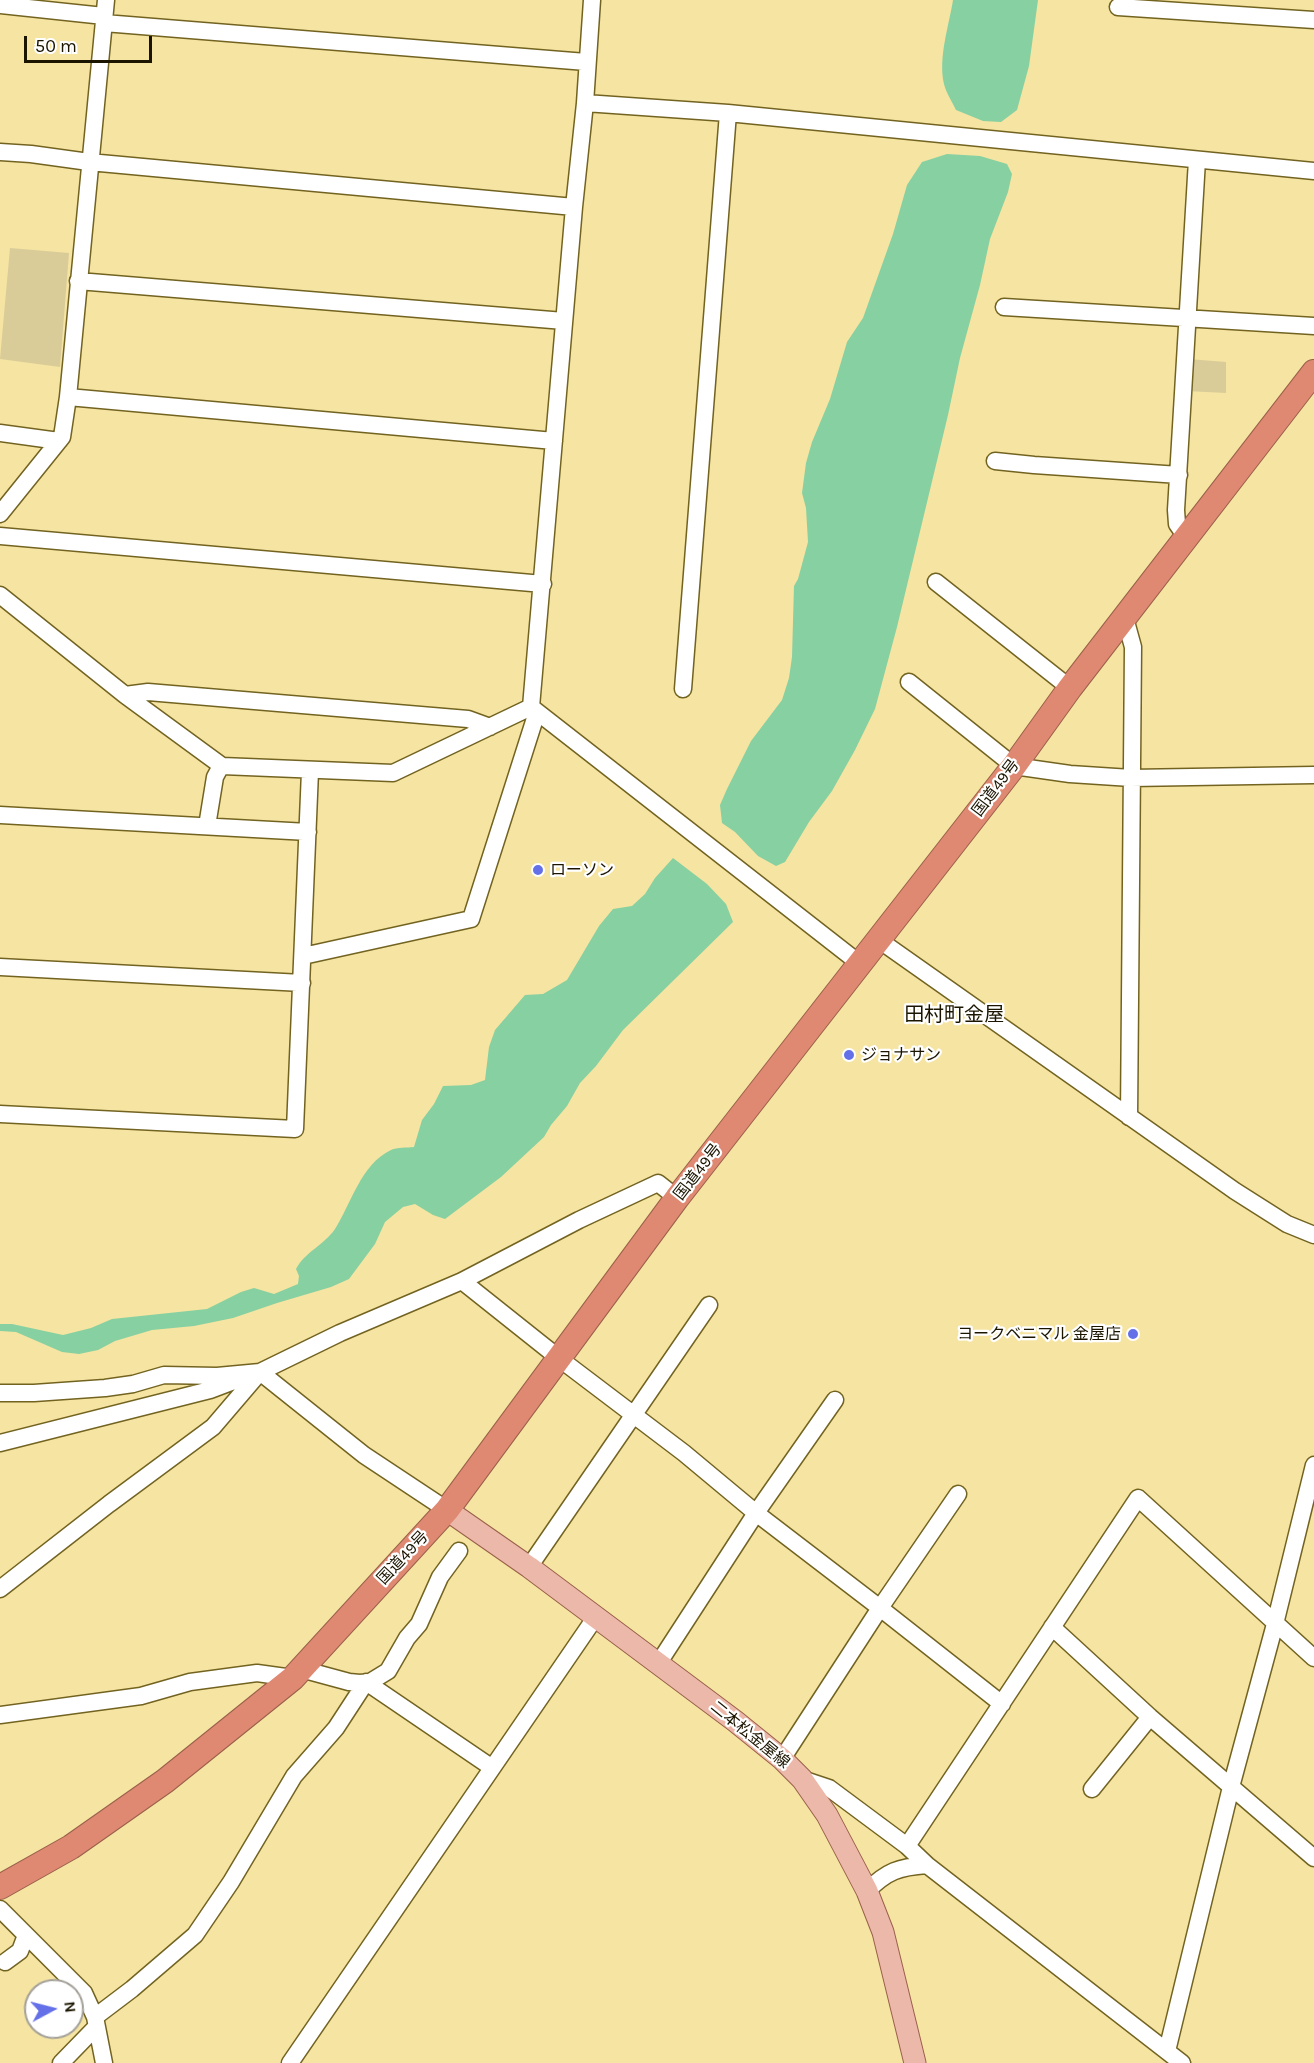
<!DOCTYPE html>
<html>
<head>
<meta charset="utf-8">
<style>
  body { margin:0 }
  #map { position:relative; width:1314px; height:2063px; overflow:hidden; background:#f5e4a2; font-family:Karla,sans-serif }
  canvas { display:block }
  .north { position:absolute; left:24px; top:1979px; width:60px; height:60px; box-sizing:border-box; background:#fff; border:2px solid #a4a199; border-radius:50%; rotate:83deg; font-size:16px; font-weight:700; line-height:24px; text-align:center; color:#1b1500 }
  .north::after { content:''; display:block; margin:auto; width:21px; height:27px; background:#6470e8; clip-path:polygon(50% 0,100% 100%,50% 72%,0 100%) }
  .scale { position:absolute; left:24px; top:36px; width:128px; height:27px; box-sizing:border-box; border:3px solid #1b1500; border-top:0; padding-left:8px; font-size:18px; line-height:21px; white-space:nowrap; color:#1b1500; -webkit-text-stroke:4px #fff; paint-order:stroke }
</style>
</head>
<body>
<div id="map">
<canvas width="1314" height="2063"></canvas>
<div class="north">N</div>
<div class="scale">50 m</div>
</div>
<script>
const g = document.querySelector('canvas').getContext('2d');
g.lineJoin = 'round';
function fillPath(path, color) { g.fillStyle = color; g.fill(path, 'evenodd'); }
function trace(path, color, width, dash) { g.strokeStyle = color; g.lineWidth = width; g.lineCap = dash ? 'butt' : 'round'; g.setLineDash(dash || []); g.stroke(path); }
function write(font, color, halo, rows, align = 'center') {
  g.font = font + ' Karla,"Noto Sans JP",sans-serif'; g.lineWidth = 4.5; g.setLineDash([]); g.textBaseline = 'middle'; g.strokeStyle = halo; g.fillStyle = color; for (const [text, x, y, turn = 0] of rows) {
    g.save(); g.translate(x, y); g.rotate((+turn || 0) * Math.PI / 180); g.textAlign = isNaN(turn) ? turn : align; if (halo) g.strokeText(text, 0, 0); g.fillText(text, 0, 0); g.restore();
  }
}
const green = new Path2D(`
  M 10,248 L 69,253 L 60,367 L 0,359 Z
  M 1188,359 L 1226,362 L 1226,393 L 1186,391 Z`);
const water = new Path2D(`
  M 953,0 L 1038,0 L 1029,66 L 1017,110 L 1001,122 L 983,121 L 956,110 C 952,101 946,93 944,84 C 938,57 949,26 953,0 Z
  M 947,154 L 980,156 L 1007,164 L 1012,174 L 1008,192 L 990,239 L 980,285 L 960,358 L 948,415 L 897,627 L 875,709 L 855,750 L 832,791 L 809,822 L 785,862 L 776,866 L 758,856 L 735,832 L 722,823 L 720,805 L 727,789 L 751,741 L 782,700 L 789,678 L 792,657 L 794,586 L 798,579 L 808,542 L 806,508 L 802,493 L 806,463 L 812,442 L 830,399 L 847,342 L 863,318 L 893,234 L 907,185 L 922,162 Z
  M 673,858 L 707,884 L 726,904 L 733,922 L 623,1030 L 596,1066 L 580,1083 L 567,1106 L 551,1125 L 544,1137 L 501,1177 L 445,1219 L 433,1215 L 415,1204 L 403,1207 L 385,1222 L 375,1244 L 349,1279 L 331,1287 L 277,1303 L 233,1318 L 194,1326 L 152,1330 L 115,1341 L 98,1350 L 79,1354 L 62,1352 L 16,1332 L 0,1331 L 0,1324 L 12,1324 L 63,1335 L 91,1328 L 112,1319 L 207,1309 L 241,1292 L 254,1288 L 274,1294 L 298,1284 L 299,1276 L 296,1269 C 305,1252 324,1245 335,1229 C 351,1204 361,1164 391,1150 C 397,1147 407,1148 414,1147 L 422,1120 L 434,1104 L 443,1086 L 471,1085 L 485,1080 L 489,1047 L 495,1030 L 525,995 L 543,994 L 567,980 L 599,926 L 613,909 L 632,906 L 645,894 L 655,878 Z`);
const minor = new Path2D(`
  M 0,5 L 104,16
  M 1118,7 L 1314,20
  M 104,23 L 586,62
  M 585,103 L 728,113 L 1314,171
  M 0,152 L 31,154 L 89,162 L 574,207
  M 78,281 L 564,321
  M 1004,307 L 1314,326
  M 68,397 L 554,441
  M 0,433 L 59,441
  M 995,461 L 1034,465 L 1179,475
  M 0,514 L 62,437 L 68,397 L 106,0
  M 0,536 L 543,584
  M 1186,537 L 1177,524 L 1176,510 L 1197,160
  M 936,582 L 1070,688
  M 0,595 L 125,695 L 222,766 L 393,773 L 531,707
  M 1125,618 L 1133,647 L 1129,1117
  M 909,682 L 1014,766 L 1070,774 L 1131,778 L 1314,775
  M 683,689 L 728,113
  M 125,695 L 148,692 L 468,719 L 490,727
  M 531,707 L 574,207 L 585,103 L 592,0
  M 531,707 L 859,963
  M 0,815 L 308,832
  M 207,826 L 215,777 L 221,766
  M 879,940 L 1235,1191 L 1287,1224 L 1314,1235
  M 303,956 L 471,919 L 537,712
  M 0,967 L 302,983
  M 0,1114 L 295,1129 L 310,771
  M 462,1281 L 560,1359 L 684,1453 L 756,1513 L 880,1608 L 1002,1704
  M 0,1393 L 34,1393 L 105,1388 L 133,1384 L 164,1375 L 217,1376 L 260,1372 L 364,1455 L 447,1510
  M 0,1443 L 210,1390 L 239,1379
  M 529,1567 L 709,1305
  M 0,1589 L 109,1504 L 213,1427 L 260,1372 L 340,1333 L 462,1281 L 579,1220 L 658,1183 L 677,1198
  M 1052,1627 L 1150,1717 L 1314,1858
  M 658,1664 L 756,1513 L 835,1400
  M 301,1669 L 349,1682 L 360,1683 L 370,1682 L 388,1671 L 407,1638 L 419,1624 L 440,1577 L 459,1551
  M 0,1715 L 141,1696 L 190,1682 L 257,1673 L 293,1678
  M 782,1759 L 880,1608 L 958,1494
  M 802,1779 L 829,1788 L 907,1846 L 927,1865 L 1182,2063
  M 1092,1789 L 1150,1717
  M 907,1846 L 1138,1498 L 1314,1658
  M 867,1891 C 887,1871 899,1867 927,1865
  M 0,1909 L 84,1993 L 95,2017 L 104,2063
  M 5,1962 L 20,1951 L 26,1935
  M 95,2017 L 132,1989 L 195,1935 L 231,1882 L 294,1776 L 336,1728 L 366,1682 L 491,1767
  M 1167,2051 L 1231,1787 L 1275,1624 L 1314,1465
  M 61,2063 L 96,2027
  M 290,2063 L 595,1618`);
const major = new Path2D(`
  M 447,1510 L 529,1567 L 735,1721 L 782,1759 L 802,1779 L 827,1815 L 867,1891 L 883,1932 L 915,2063`);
const highway = new Path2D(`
  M 0,1887 L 71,1847 L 165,1781 L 293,1678 L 447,1510 L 677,1198 L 1014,766 L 1070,688 L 1314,372`);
const markers = [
  [538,870,6,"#6470e8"],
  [849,1055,6,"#6470e8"],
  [1133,1334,6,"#6470e8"]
];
const streetNames = [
  ["国道49号",996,788,-53],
  ["国道49号",698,1172,-52],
  ["国道49号",403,1558,-47],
  ["二本松金屋線",750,1735,39]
];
const poiNames = [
  ["ローソン",550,870],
  ["ジョナサン",861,1055],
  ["ヨークベニマル 金屋店",1121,1334,"right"]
];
const quarterNames = [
  ["田村町金屋",954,1015]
];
fillPath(green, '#dacc99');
fillPath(water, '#87d0a1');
trace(minor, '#736321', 19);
trace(major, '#9a604a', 23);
trace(highway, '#9a604a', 26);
trace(minor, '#fff', 16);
trace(major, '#ecb8aa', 21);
trace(highway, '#df8872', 24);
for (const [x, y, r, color] of markers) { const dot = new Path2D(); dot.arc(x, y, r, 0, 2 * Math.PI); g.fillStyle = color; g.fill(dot); trace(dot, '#fff', 2); }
write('16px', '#1b1500', '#fff', streetNames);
write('16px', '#1b1500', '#fff', poiNames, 'left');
write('20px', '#1b1500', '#fff', quarterNames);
</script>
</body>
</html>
